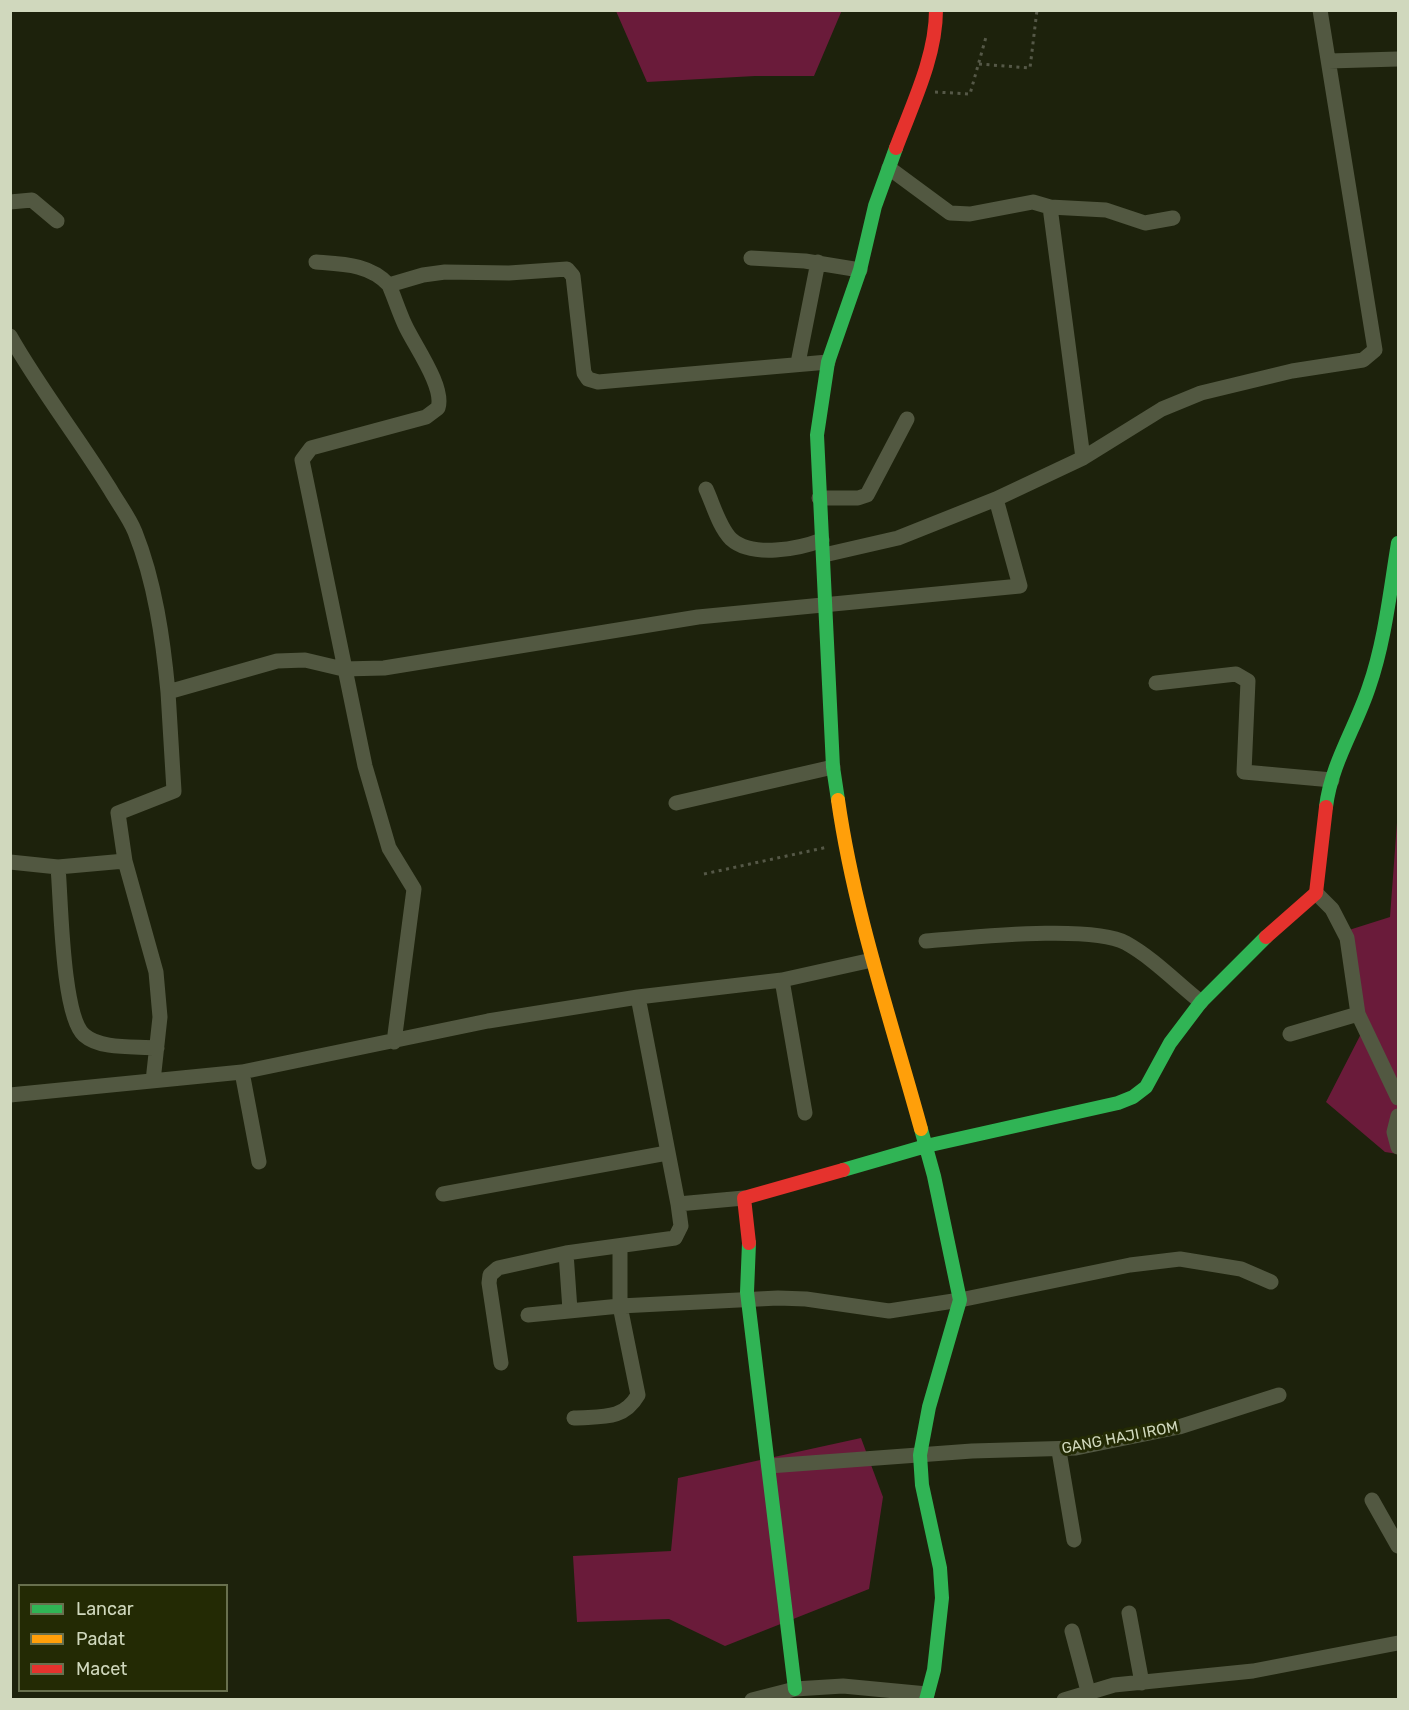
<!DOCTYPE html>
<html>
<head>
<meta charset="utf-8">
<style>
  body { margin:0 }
  #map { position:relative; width:1409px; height:1710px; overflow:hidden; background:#1d220c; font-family:Rubik,sans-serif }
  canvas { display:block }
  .frame { position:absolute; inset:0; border:12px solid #d0d8bd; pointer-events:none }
  .legend { position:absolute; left:18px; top:1584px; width:210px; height:108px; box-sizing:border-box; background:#232a04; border:2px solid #68704e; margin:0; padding:8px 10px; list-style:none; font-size:18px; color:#d0d8bd }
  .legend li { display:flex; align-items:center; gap:12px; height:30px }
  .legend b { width:30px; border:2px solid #68704e }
</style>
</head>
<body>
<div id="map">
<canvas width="1409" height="1710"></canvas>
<div class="frame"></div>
<ul class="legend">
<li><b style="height:8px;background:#30b455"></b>Lancar</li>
<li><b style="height:8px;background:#ff9f0a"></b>Padat</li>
<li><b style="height:8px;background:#e5322d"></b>Macet</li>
</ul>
</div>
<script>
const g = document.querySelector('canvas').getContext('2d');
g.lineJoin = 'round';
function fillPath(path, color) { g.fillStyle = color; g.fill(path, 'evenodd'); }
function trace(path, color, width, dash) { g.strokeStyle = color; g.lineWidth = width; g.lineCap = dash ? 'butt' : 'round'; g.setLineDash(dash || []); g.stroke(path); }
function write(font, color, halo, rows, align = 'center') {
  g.font = font + ' Rubik,sans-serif'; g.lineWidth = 6; g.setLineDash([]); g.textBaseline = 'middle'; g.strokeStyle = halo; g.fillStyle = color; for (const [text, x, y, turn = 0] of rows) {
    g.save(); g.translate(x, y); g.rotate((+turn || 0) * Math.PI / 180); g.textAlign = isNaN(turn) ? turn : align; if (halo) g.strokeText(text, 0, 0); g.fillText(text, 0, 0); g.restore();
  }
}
const green = new Path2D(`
  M 842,10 L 814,76 L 755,76 L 647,82 L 616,11 Z
  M 1398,809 L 1398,1154 L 1385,1152 L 1326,1102 L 1364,1028 L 1349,930 L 1390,917 Z
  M 861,1438 L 883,1497 L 869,1589 L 725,1646 L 669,1619 L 577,1622 L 573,1556 L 671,1551 L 678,1478 Z`);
const path = new Path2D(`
  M 979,64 L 1030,68 L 1037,10
  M 935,92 L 970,94 L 986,37
  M 704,874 L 828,847`);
const street = new Path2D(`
  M 1329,61 L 1398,59
  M 889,168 L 950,213 L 970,214 L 1033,202 L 1050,207 L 1106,210 L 1145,223 L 1173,218
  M 10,202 L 32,200 L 57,221
  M 1050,207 L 1083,458
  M 751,258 L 805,261 L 860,270
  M 316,262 C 343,264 370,264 389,285 L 423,275 L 445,272 L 509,273 L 567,269 L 573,276 L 584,373 L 588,379 L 598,382 L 828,362
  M 389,285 C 395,299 399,312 405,325 C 414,345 445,387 438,408 L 426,417 L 311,448 L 302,460 L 365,766 L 389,848 L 414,889 L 394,1042
  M 10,336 C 40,389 78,437 110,489 C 118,503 129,517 135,532 C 155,582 163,639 168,692
  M 798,363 L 818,262
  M 706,489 C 713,504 719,527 731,539 C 752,558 799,549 822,540
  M 819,498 L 858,498 L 867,495 L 907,419
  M 824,555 L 898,538 L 996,499 L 1083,458 L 1162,409 L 1201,393 L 1292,371 L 1363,360 L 1375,350 L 1320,10
  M 1156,683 L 1236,674 L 1248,681 L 1244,772 L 1332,780
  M 676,803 L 833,767
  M 125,861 L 156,972 L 160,1017 L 153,1081
  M 10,862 L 58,867 L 125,861 L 118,813 L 174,791 L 168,692 L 277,661 L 305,660 L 343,669 L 384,668 L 698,617 L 1020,586 L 996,499
  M 58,867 C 61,900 62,1016 84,1035 C 101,1050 135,1046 157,1048
  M 1316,893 L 1332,909 L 1347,938 L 1358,1014 L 1398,1098
  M 926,941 C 968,938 1091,924 1126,943 C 1153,958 1177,983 1201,1002
  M 782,980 L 805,1113
  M 638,997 L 678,1204
  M 1290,1034 L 1358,1014
  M 242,1072 L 259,1162
  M 10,1095 L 242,1072 L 488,1021 L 638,997 L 782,980 L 872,960
  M 1398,1116 L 1394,1132 L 1398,1147
  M 443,1194 L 667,1153
  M 566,1253 L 570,1310
  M 528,1315 L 620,1306 L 778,1298 L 806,1299 L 889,1311 L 960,1300 L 1130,1265 L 1180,1259 L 1241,1269 L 1271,1282
  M 501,1363 L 489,1283 L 490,1275 L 498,1268 L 566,1253 L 675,1238 L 681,1226 L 678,1204 L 744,1198
  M 574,1418 C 601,1416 623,1421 638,1395 L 620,1306 L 620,1246
  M 1059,1451 L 1074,1540
  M 769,1466 L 972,1451 L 1076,1448 L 1179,1427 L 1279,1395
  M 1372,1500 L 1398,1546
  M 1129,1613 L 1142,1683
  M 1072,1631 L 1088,1691
  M 752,1700 L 795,1689 L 843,1686 L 927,1694
  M 1064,1700 L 1114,1685 L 1253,1671 L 1398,1643`);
const fast = new Path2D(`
  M 838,800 L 833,767 L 817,435 L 828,362 L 860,270 L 875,206 L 896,148
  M 1326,807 C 1331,764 1356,727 1369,687 C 1385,641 1390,591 1398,543
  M 921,1129 L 934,1176 L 960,1300 L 929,1407 L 920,1455 L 922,1485 L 940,1568 L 942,1598 L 934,1670 L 926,1700
  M 843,1170 L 926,1146 L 1118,1103 L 1133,1097 L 1146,1087 L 1170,1043 L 1201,1002 L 1266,937
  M 749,1243 L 747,1292 L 795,1689`);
const slow = new Path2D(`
  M 838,800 C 854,912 891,1020 921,1129`);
const jam = new Path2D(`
  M 896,148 C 912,105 936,57 936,10
  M 1266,937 L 1316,893 L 1326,807
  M 749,1243 L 744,1198 L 843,1170`);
const streetNames = [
  ["GANG HAJI IROM",1120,1438,-11]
];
fillPath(green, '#6a1b3a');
trace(path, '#555847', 3, [3, 4.5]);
trace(street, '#525841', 15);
trace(fast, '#30b455', 14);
trace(slow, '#ff9f0a', 14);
trace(jam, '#e5322d', 14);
write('15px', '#d0d8bd', '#232a04', streetNames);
</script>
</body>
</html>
